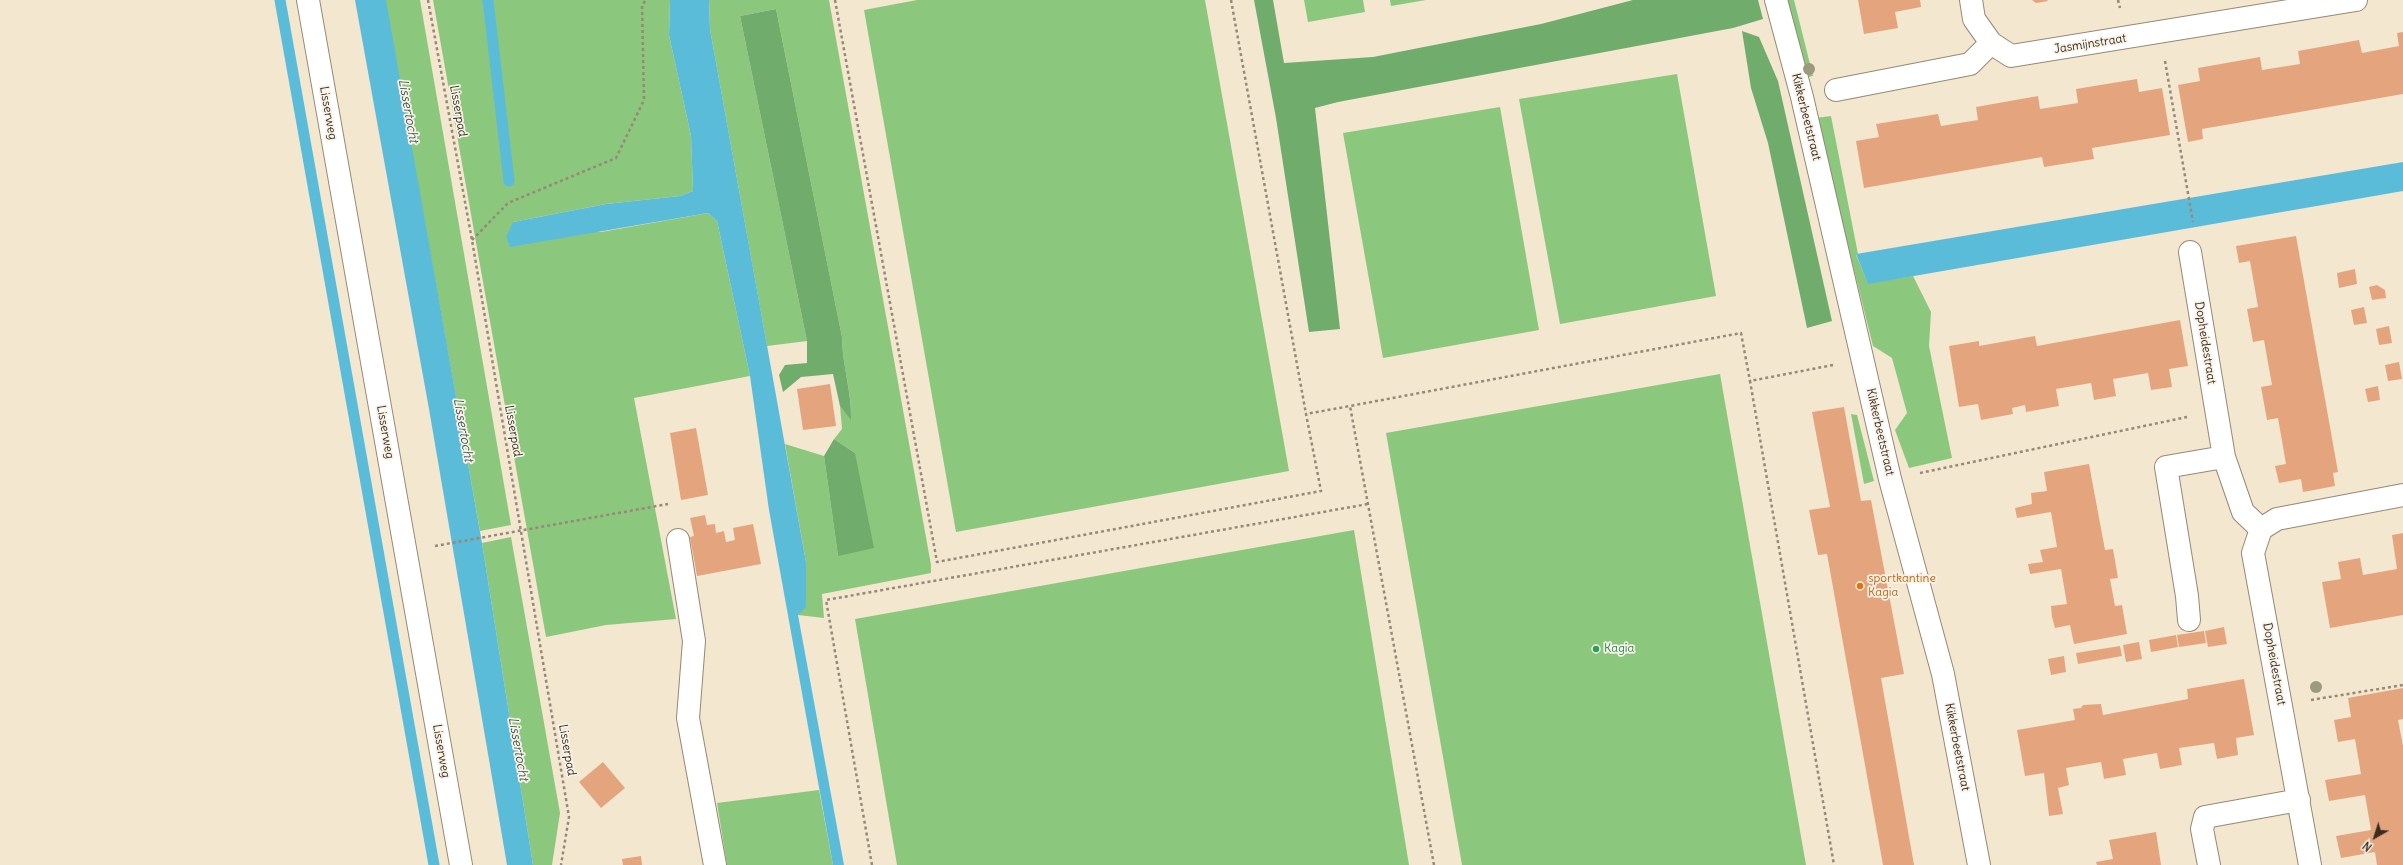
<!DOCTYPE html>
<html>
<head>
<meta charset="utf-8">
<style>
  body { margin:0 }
  #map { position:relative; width:2403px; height:865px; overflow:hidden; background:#f3e7d0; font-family:Delius,sans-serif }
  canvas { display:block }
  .north { position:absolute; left:2355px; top:817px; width:40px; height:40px; -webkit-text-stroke:3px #f7f3e8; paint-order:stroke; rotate:219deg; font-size:11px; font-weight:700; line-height:16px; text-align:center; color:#3b2a1e }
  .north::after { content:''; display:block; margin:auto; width:14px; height:18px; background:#3b2a1e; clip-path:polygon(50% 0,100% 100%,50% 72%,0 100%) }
</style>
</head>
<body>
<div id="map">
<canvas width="2403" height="865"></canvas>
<div class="north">N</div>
</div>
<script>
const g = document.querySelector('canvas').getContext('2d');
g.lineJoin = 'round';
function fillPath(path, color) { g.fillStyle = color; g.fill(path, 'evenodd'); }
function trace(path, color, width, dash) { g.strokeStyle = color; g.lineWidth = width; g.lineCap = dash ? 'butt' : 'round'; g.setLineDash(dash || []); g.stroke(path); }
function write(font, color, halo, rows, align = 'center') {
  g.font = font + ' Delius,sans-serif'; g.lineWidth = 3.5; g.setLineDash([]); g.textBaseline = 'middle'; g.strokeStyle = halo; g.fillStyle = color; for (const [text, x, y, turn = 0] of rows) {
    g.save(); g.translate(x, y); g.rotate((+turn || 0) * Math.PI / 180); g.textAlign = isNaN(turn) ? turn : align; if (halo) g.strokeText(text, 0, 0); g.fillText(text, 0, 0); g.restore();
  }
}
const green = new Path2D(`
  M 385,0 L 420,0 L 511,525 L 480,531 Z
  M 433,0 L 670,0 L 669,35 L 691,136 L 693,191 L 680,196 L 606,204 L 513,222 L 601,232 L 708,213 L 717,221 L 750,376 L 634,398 L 676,619 L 606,625 L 546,637 Z
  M 709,0 L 829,0 L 931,565 L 931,573 L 822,594 L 824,618 L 798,615 L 806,562 L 785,444 L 824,456 L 838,556 L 855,453 L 834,439 L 842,429 L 840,406 L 851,419 C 852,392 842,365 842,337 L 776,9 L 740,16 L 807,341 L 767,346 L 710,29 Z
  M 917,0 L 1205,0 L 1289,471 L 956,532 L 864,10 Z
  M 1304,0 L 1363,0 L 1365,12 L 1308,22 Z
  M 1390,0 L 1426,0 L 1391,6 Z
  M 1787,0 L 1794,0 L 1813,76 L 1805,78 Z
  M 1677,74 L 1716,296 L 1560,324 L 1519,99 Z
  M 1500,107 L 1539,330 L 1383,358 L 1343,133 Z
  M 1831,116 L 1858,254 L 1856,255 L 1868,283 L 1913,276 L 1931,312 L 1929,346 L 1952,458 L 1909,468 L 1895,430 L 1907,413 L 1892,358 L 1873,346 L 1816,118 Z
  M 1720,374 L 1806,865 L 1462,865 L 1386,433 Z
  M 1851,414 L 1857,415 L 1874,481 L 1864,484 Z
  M 1354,530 L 1409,865 L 897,865 L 855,619 Z
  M 511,537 L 560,813 L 552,865 L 533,865 L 482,543 Z
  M 819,790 L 833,865 L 727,865 L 717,803 Z`);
const forest = new Path2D(`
  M 1254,0 L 1273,0 L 1284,63 L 1373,57 L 1541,24 L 1633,0 L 1758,0 L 1763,19 L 1733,28 L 1338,102 L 1315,108 L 1340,329 L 1309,332 L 1276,118 Z
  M 776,9 L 842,337 C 842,365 852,392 851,420 L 840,406 L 833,374 L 801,377 L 783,392 L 779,375 L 785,365 L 807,363 L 807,341 L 740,16 Z
  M 1742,31 L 1759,37 L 1778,81 L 1832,321 L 1807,328 L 1768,143 L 1751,88 Z
  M 834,439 L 855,453 L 874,548 L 838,556 L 824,456 Z`);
const water = new Path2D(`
  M 355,0 L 386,0 L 482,543 L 533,865 L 507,865 L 429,409 Z
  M 670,0 L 709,0 L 710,29 L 806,562 L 806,607 L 798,615 L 844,865 L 833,865 L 769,510 L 750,376 L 717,221 L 708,213 L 510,247 L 506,237 L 513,222 L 606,204 L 680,196 L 693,191 L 691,136 L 669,35 Z
  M 2403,162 L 2403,191 L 1868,284 L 1856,254 Z`);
const stream = new Path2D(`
  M 280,0 L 434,865
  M 488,0 L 509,181`);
const building = new Path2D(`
  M 1858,0 L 1920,0 L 1921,7 L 1895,12 L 1898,28 L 1864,34 Z
  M 2032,0 L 2047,0 L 2048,1 L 2036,3 Z
  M 2403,32 L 2403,94 L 2202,129 L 2203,139 L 2188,142 L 2178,85 L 2200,81 L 2198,68 L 2260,57 L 2262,70 L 2300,64 L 2298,51 L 2359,40 L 2362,53 L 2399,46 L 2397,33 Z
  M 2137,79 L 2139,92 L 2162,88 L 2170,135 L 2092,148 L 2094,159 L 2044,167 L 2042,157 L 1864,188 L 1856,141 L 1879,137 L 1876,124 L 1938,114 L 1941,126 L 1959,123 L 1978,120 L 1976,107 L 2038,96 L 2040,109 L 2078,103 L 2076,89 Z
  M 2296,236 L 2338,472 L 2333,473 L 2335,486 L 2303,492 L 2301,479 L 2279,483 L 2275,466 L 2286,464 L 2278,418 L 2267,420 L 2261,387 L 2272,385 L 2268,363 L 2264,340 L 2253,342 L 2247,309 L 2258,307 L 2250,261 L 2239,263 L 2236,246 Z
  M 2355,269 L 2357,284 L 2339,288 L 2337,273 Z
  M 2377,285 L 2385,290 L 2386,298 L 2372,300 L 2369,287 Z
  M 2364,307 L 2367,323 L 2354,325 L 2351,310 Z
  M 2180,320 L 2188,366 L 2169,369 L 2172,387 L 2151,390 L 2148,373 L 2113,379 L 2116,396 L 2094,400 L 2091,383 L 2056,389 L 2059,406 L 2026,412 L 2025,405 L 2012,408 L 2013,414 L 1981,420 L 1978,404 L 1959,407 L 1949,346 L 1979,341 L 1979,346 L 2035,336 L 2037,346 Z
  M 2389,326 L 2392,343 L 2379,345 L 2376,329 Z
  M 2399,362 L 2402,379 L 2388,381 L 2385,365 Z
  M 830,384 L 836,426 L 803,430 L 797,389 Z
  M 2378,386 L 2380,400 L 2368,402 L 2365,389 Z
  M 1844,407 L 1861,501 L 1871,500 L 1904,674 L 1881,678 L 1914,865 L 1883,865 L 1827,554 L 1818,555 L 1809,510 L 1830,507 L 1812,412 Z
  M 696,428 L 708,495 L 681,500 L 670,433 Z
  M 2089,464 L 2105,550 L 2113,549 L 2118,578 L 2110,579 L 2115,606 L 2122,605 L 2127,634 L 2074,644 L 2070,625 L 2055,628 L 2052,617 L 2051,606 L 2067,604 L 2061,569 L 2030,574 L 2028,564 L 2043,562 L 2040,550 L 2057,547 L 2051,512 L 2017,518 L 2015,508 L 2032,504 L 2031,493 L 2047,491 L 2044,472 Z
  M 705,515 L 707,525 L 715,524 L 716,533 L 724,531 L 726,542 L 735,540 L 733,528 L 753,524 L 761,564 L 697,576 L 690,537 L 694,536 L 690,518 Z
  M 2403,533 L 2403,615 L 2330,628 L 2322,582 L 2341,579 L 2338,562 L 2360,558 L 2363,575 L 2397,569 L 2392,535 Z
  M 2224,627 L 2227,644 L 2208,647 L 2205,631 Z
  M 2204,631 L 2206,643 L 2179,647 L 2177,635 Z
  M 2176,635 L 2178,647 L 2151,652 L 2149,640 Z
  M 2139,642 L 2142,659 L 2126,662 L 2123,645 Z
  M 2120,646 L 2122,656 L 2078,664 L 2076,653 Z
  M 2064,656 L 2066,672 L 2051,675 L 2048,659 Z
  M 2244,679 L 2254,735 L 2236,738 L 2238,755 L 2217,759 L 2214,743 L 2179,748 L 2182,765 L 2160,769 L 2157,753 L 2123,759 L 2126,775 L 2104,779 L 2101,762 L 2066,768 L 2069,785 L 2058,788 L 2063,814 L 2049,816 L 2044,773 L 2025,776 L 2017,730 L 2075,720 L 2073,709 L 2081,708 L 2083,705 L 2101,704 L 2103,715 L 2188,699 L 2187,689 Z
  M 2403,688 L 2403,719 L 2398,720 L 2403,746 L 2403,865 L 2377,865 L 2375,852 L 2341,858 L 2336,836 L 2371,830 L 2365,795 L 2329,801 L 2325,780 L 2361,774 L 2355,739 L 2338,742 L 2334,720 L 2351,717 L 2348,698 Z
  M 603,762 L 625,788 L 601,808 L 579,782 Z
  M 2156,832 L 2161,865 L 2097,865 L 2096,862 L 2113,859 L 2109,840 Z
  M 641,856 L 642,865 L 623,865 L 622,859 Z`);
const path = new Path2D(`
  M 428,0 L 472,240 L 569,817 L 561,865
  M 835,0 L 937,562 L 1321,491 L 1306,414 L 1350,406
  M 1231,0 L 1306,414
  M 2118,0 L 2120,8
  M 2165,61 L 2193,222
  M 472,240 L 508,203 L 616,158 L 644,100 L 642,5 L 646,0
  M 1833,365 L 1750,381 L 1834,865
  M 1920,473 L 2187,417
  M 435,546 L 668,504
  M 2311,700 L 2403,685
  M 872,865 L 826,600 L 1368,504
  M 1434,865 L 1350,406 L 1741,333 L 1750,381`);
const minor = new Path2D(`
  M 308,0 L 461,865
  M 1776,0 L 1802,97 L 1890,479 L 1943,674 L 1979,865
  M 1971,0 L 1974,19 L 1991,43
  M 1836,90 L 1970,64 L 1991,43 L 2011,56 L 2356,0
  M 2190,252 L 2224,457 L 2243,512 L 2261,529
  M 678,540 L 694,641 L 688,718 L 715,865
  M 2189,620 L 2187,596 L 2166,467 L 2224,457
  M 2209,865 L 2202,829 L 2205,817 L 2299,800
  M 2310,865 L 2253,553 L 2261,529 L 2277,519 L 2403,495`);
const trees = [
  [1809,69],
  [2316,687]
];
const markers = [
  [1860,586,4,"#e8710a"],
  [1596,649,4,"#2e9e5b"]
];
const streetNames = [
  ["Jasmijnstraat",2090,44,-9],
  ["Lisserpad",458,111,80],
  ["Lisserweg",328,113,80],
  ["Kikkerbeetstraat",1806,117,76],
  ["Dopheidestraat",2205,343,81],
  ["Lisserpad",513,431,80],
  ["Lisserweg",385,432,80],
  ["Kikkerbeetstraat",1880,432,77],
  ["Dopheidestraat",2274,664,80],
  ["Kikkerbeetstraat",1957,747,79],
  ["Lisserpad",567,750,80],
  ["Lisserweg",441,751,80]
];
const foodNames = [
  ["sportkantine",1868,579],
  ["Kagia",1868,593]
];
const leisureNames = [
  ["Kagia",1604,649]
];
const waterNames = [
  ["Lissertocht",408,111,80],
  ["Lissertocht",463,430,80],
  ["Lissertocht",518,749,80]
];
fillPath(green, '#8bc87d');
fillPath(forest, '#70ac6c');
fillPath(water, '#5bbcda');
trace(stream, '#5bbcda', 11);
fillPath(building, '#e4a57e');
trace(minor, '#978877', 24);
trace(path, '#978877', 2.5, [3, 3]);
trace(minor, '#fff', 22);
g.fillStyle = '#9b997e';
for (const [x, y] of trees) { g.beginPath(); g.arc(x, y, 6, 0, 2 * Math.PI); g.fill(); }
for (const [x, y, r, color] of markers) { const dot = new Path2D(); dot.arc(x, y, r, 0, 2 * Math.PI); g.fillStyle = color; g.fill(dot); trace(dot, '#f7f3e8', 1.5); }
write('12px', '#3b2a1e', '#f7f3e8', streetNames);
write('12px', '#c56008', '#f7f3e8', foodNames, 'left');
write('12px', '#27864d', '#f7f3e8', leisureNames, 'left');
write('italic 13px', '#455656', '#f7f3e8', waterNames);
</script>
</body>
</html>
